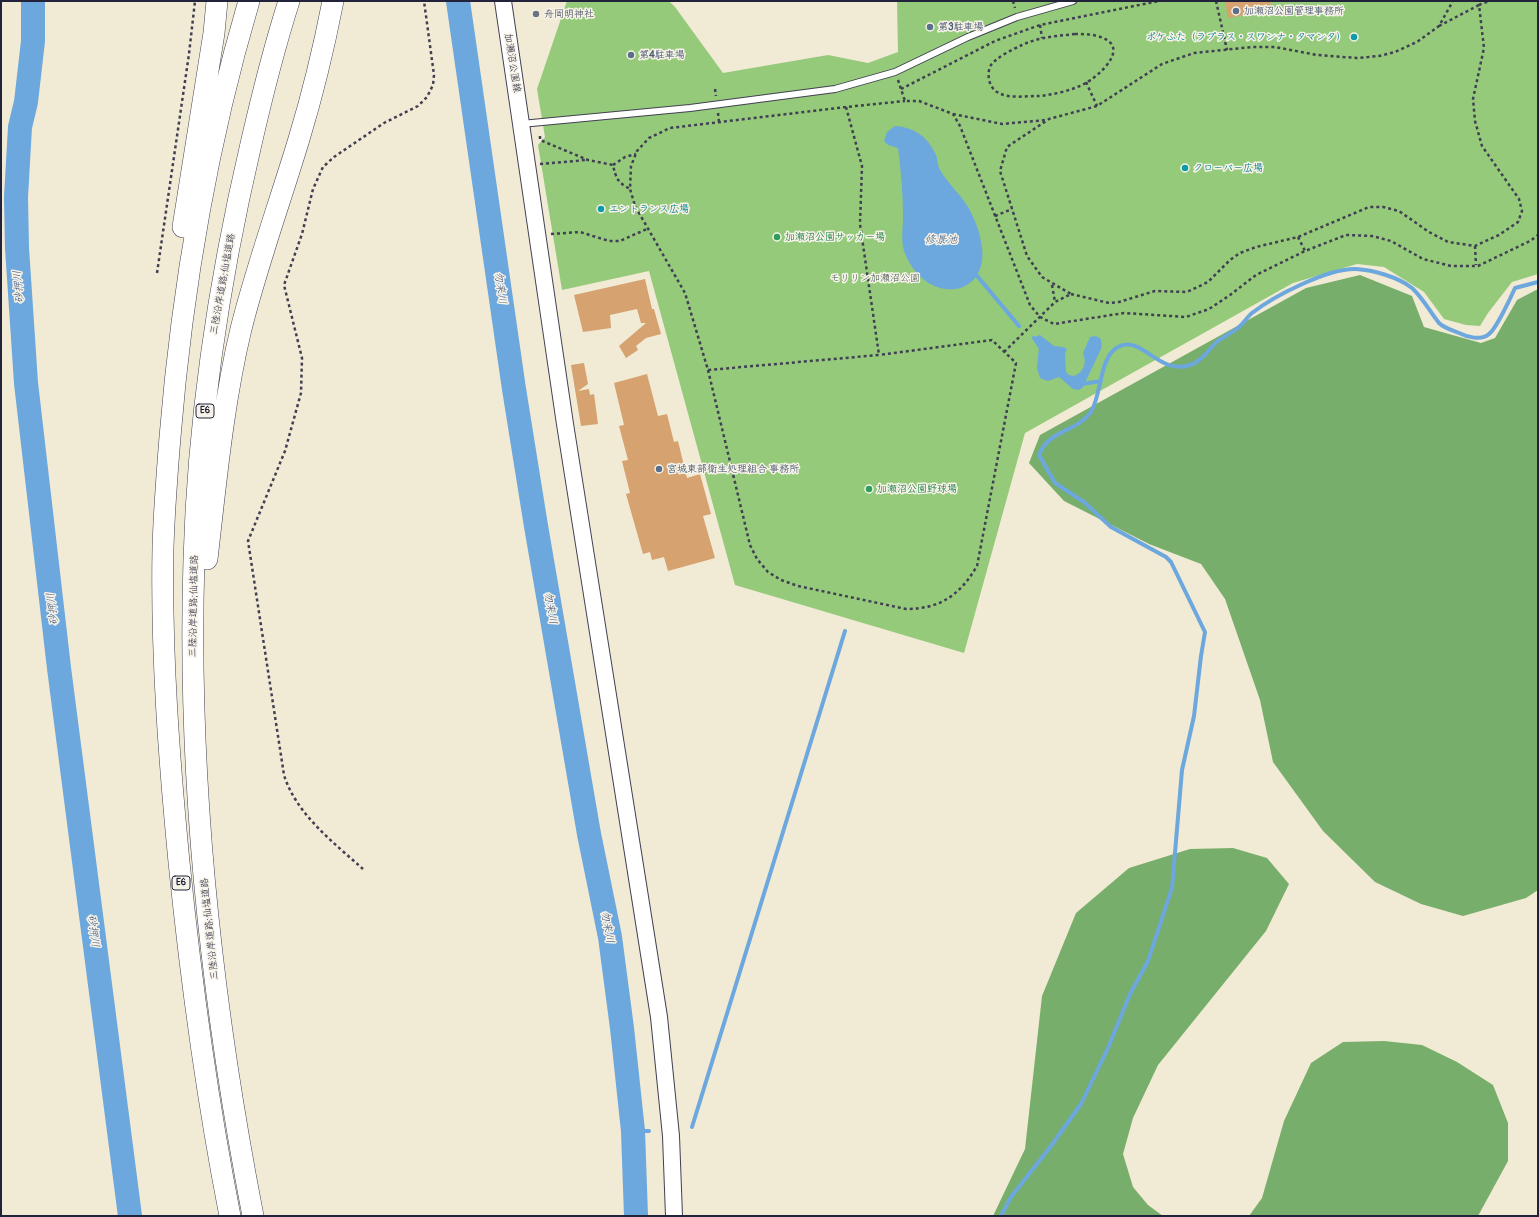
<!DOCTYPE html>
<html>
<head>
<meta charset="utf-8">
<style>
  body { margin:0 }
  #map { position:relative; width:1539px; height:1217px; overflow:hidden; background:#f1ead5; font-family:Pangolin,sans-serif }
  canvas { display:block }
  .frame { position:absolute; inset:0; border:2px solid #22223b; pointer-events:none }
</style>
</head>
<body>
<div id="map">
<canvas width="1539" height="1217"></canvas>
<div class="frame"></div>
</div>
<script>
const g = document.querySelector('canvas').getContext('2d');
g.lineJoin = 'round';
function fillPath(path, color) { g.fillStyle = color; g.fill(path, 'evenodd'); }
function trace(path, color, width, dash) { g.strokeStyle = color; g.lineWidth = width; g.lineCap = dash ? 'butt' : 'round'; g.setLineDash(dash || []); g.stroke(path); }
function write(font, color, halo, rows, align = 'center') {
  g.font = font + ' Pangolin,"Klee One",sans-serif'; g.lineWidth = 3; g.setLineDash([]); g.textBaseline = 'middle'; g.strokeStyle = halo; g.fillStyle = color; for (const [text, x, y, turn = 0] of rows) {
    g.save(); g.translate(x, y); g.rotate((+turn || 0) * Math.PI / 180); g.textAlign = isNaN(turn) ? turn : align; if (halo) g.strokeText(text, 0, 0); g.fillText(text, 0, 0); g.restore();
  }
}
const green = new Path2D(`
  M 567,1 L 669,1 L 675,7 L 723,73 L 828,55 L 868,63 L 898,52 L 897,1 L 1538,1 L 1538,274 L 1512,282 L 1488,313 L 1480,326 L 1466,325 L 1444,319 L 1424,292 L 1384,267 L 1357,264 L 1293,283 L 1025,433 L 964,653 L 735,585 L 649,271 L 562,290 L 538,145 L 545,137 L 537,89 Z`);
const forest = new Path2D(`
  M 1360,275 L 1412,296 L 1424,327 L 1481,343 L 1495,338 L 1517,300 L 1538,289 L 1538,890 L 1526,898 L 1463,916 L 1421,904 L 1375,882 L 1323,831 L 1273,762 L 1260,700 L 1225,599 L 1201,564 L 1149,544 L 1064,501 L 1029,463 L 1040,435 L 1306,288 Z
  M 1233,848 L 1267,858 L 1289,884 L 1266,931 L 1158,1065 L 1133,1118 L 1123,1154 L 1133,1187 L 1148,1205 L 1163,1216 L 993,1216 L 1025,1149 L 1042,996 L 1076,913 L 1129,868 L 1190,849 Z
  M 1384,1041 L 1422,1045 L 1457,1062 L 1493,1085 L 1508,1123 L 1508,1161 L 1478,1216 L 1249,1216 L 1262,1198 L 1284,1121 L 1311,1063 L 1343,1042 Z`);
const water = new Path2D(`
  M 895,126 C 913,127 927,136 935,153 C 938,158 937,165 940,170 C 947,182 958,192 966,204 C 972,213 978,227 980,237 C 996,296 930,309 906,256 C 900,243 903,231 903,217 C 903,194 901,171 898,148 L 888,145 L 884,141 L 887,132 Z
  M 1040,335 L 1054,346 L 1063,347 L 1067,349 L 1065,353 L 1066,372 L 1069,375 L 1074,376 C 1084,372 1087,363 1083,353 L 1090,337 C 1100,334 1103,339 1101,349 L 1083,387 L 1079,390 L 1073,389 L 1059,377 L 1048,381 L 1040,378 L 1037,368 L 1039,347 L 1035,337 Z`);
const stream = new Path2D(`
  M 973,271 L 1019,326
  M 1034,338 L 1041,348
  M 1082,384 L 1101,381
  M 692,1127 L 845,631
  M 633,1131 L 649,1131
  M 1001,1216 L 1011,1197 L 1051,1146 L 1081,1104 L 1108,1048 L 1130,994 L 1148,961 L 1172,888 L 1182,770 L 1194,716 L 1201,656 L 1205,632 L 1171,562 L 1166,557 L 1111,527 L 1084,502 L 1055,483 L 1039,455 C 1048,430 1077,432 1091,412 C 1102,394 1099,357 1118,347 C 1141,334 1159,376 1190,365 C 1203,361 1208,349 1218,341 C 1225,336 1233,332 1239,327 C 1244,323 1247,317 1252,313 C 1274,296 1328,268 1356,269 C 1373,270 1398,277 1412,288 C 1423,298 1430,312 1439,323 C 1444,328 1452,330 1459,333 C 1467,337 1481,341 1489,334 C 1496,329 1511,297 1515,288 L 1538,282`);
const river = new Path2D(`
  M 33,1 L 33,41 L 26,102 L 20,127 L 16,197 L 17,248 L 26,383 L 59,668 L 130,1216
  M 458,1 L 514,389 L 536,526 L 589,834 L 610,937 L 622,1028 L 633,1131 L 636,1216`);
const building = new Path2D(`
  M 1225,1 L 1270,1 L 1272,10 L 1228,18 Z
  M 645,279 L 652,309 L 654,309 L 661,334 L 646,338 L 636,346 L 638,350 L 626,358 L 619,346 L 646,323 L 641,323 L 637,309 L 610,315 L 611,328 L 583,332 L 574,295 Z
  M 584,363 L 588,384 L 578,391 L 589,389 L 590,395 L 594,394 L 598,424 L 581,426 L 571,365 Z
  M 647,374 L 658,416 L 667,414 L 674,442 L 678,441 L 687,478 L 700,474 L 711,514 L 703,516 L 715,558 L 668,571 L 664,557 L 652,560 L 650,552 L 643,554 L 626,494 L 630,493 L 622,461 L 628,460 L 619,426 L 624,425 L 614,383 Z`);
const path = new Path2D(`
  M 1013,1 L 1015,8
  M 1216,1 L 1227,50
  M 1040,25 L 1042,38
  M 1439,26 L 1479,5
  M 1075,34 C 1082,34 1090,34 1097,36 C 1133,45 1101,75 1084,84 C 1073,90 1049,96 1037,96 C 1025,96 1008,99 997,92 C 989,87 986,74 991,65 C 997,57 1013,49 1022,45 C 1039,37 1057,36 1075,34 Z
  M 898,80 L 905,101 L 919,101 L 953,114 L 960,126 L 1030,305 L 1040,317 L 1054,324 L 1124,313 L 1186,317 L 1209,309 L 1230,295 L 1256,275 L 1305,251 L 1346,235 L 1372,236 L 1391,241 L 1423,259 L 1451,266 L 1478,266 L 1530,241 L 1538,235
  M 1086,82 L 1097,106
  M 715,89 L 716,96
  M 901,89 L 995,41 L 1040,25 L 1159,1
  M 846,107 L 670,128 L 649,138 L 637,151 L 631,166 L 630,189 L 635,206 L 685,293 L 708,370 L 879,355 L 860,224 L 862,166 L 846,107 L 905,101
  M 718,113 L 719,122
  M 953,114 L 1002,124 L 1046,120
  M 540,136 L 540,140 L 588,160 L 613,165 C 616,178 617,182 630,189
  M 540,164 L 586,160
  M 613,165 L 625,157 L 636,154
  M 995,216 L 1012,209
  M 551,234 L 580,232 L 609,241 L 620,241 L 649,228
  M 1298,237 L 1305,251
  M 1475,246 L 1476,265
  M 157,273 L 189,54 L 195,1
  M 1052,285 L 1055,302
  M 1071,294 L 1109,303 L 1119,302 L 1155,291 L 1187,292 L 1208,282 L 1230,260 L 1240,253 L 1256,247 L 1298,237 L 1369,207 L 1383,207 L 1399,211 L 1429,232 L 1448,242 L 1462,244 L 1475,246 L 1499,235 L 1518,222 L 1522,211 L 1519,199 L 1482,146 L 1475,121 L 1473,99 L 1484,48 L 1479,5 L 1489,1
  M 1004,352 L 1055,302 L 1071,294 L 1042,277 L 1027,256 L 1000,171 L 1007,147 L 1049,119 L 1097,106 L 1162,64 L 1194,53 L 1252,47 L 1275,47 L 1317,55 L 1357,58 L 1379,56 L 1395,52 L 1417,42 L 1439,26 L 1453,1
  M 708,370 L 750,545 L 757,559 L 768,572 L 781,580 L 798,586 L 906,609 C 940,609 960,595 977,566 L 1016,363 L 992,340 L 879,355
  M 363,869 C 334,843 296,814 284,775 L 248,541 L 285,451 L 301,393 L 302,358 L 284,285 L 302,234 L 313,189 L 323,167 L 334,157 L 384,123 L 418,106 L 427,97 L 433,85 L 434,75 L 424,1`);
const lane = new Path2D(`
  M 521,124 L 690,108 L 835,89 L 895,72 L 968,37 L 1017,17 L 1073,1`);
const secondary = new Path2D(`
  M 503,1 L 565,424 L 659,1017 L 671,1136 L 674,1216`);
const highway = new Path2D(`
  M 183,227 L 214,33 L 217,1
  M 207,559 C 216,482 223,404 241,329 C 257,265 280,202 299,139 C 313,93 324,47 333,1
  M 230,1216 C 207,1099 191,981 179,862 C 169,758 161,653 163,548 C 164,511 167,474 170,437 C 182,290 207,143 249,1
  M 253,1216 C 211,1000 187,780 194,559 C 198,420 219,280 251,144 C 262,96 274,48 289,1`);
const markers = [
  [1236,11,4,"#5c6f8a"],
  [536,14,4,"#6b7280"],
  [930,27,4,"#5c6f8a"],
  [1354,37,4,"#0f9aa8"],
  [631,55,4,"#5c6f8a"],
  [1185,168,4,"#0f9aa8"],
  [601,209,4,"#0f9aa8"],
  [777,237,4,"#2e9e5b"],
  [659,469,4,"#5c6f8a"],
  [869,489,4,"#2e9e5b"]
];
const shields = [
  [205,411,18],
  [181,883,18]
];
const shieldNames = [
  ["E6",205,411],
  ["E6",181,883]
];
const serviceNames = [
  ["加瀬沼公園管理事務所",1244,11],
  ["第3駐車場",938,27],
  ["第4駐車場",639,55],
  ["宮城東部衛生処理組合 事務所",667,469]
];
const worshipNames = [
  ["舟岡明神社",544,14]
];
const cultureNames = [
  ["ポケふた（ラプラス・スワンナ・タマンタ）",1346,37,"right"],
  ["クローバー広場",1193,168],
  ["エントランス広場",609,209]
];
const streetNames = [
  ["加瀬沼公園線",512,63,81],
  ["三陸沿岸道路;仙塩道路",223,284,-80],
  ["三陸沿岸道路;仙塩道路",194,606,-89],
  ["三陸沿岸道路;仙塩道路",210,929,-96]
];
const leisureNames = [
  ["加瀬沼公園サッカー場",785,237],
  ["加瀬沼公園野球場",877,489]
];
const parkNames = [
  ["モリリン加瀬沼公園",875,278]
];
const waterNames = [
  ["修景池",941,240],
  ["砂押川",19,287,-94],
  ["勿来川",500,288,82],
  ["勿来川",550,608,80],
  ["砂押川",53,609,-97],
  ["勿来川",607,927,80],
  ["砂押川",93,931,83]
];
fillPath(green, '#95ca7b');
fillPath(forest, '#78ae6b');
fillPath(water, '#6ca7dd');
trace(stream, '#6ca7dd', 4);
trace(river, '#6ca7dd', 24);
fillPath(building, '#d6a26f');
trace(lane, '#414052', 8);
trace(secondary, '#414052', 18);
trace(highway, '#414052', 22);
trace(path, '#414052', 2.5, [3, 3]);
trace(lane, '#fff', 6);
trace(secondary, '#fff', 16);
trace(highway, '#fff', 21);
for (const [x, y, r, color] of markers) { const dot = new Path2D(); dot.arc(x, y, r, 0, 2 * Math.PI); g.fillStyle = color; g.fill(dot); trace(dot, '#f7f3e8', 1.5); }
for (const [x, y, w] of shields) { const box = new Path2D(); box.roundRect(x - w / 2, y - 7, w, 14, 3); g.fillStyle = '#f7f3e8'; g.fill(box); trace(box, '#22223b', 1); }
write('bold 9px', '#22223b', null, shieldNames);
write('bold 10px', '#4e5e75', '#f7f3e8', serviceNames, 'left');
write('bold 10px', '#5b616d', '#f7f3e8', worshipNames, 'left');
write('bold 10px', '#0d838f', '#f7f3e8', cultureNames, 'left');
write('10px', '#22223b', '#f7f3e8', streetNames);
write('bold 10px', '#27864d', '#f7f3e8', leisureNames, 'left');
write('10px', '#44544e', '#f7f3e8', parkNames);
write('italic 11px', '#40577c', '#f7f3e8', waterNames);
</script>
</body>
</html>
